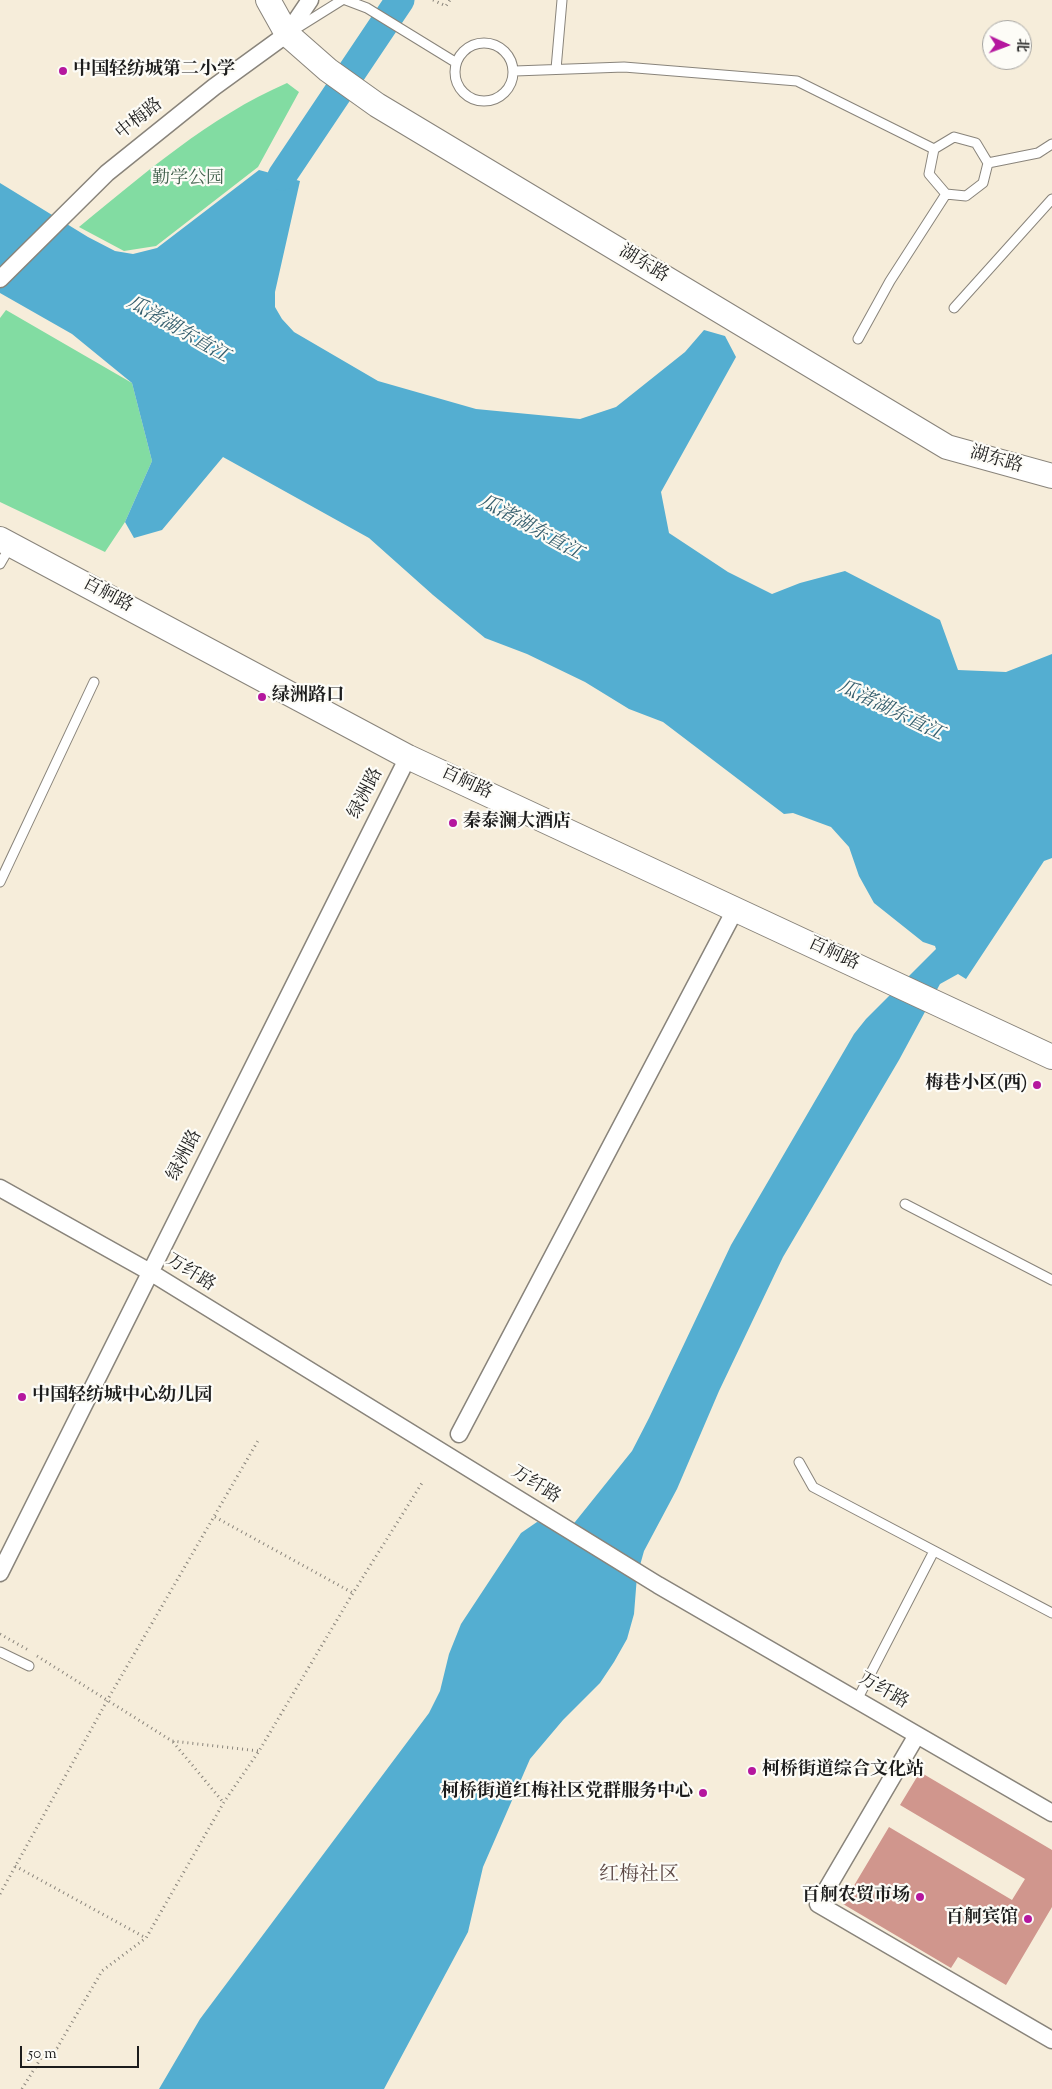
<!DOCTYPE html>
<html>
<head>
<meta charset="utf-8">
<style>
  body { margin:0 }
  #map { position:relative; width:1052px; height:2089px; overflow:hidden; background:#f6edda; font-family:"Sorts Mill Goudy","Noto Serif SC",serif }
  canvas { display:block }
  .north { position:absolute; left:982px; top:20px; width:50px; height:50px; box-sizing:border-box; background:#fdfcf7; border:1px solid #a3a29f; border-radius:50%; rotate:92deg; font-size:14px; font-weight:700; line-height:20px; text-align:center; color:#1c1c1c }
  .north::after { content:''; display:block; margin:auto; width:18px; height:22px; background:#b5179e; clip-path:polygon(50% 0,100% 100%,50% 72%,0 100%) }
  .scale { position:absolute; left:20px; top:2046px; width:119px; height:22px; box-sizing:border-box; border:2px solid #1c1c1c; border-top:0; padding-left:6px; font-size:15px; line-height:18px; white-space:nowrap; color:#1c1c1c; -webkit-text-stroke:4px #fdfcf7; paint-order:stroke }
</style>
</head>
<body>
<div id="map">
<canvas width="1052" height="2089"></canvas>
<div class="north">北</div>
<div class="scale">50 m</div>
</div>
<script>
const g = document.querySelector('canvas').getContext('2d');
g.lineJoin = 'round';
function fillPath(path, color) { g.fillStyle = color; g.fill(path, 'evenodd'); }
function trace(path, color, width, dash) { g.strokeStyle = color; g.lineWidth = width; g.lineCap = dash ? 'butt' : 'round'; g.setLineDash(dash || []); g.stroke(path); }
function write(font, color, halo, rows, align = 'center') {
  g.font = font + ' "Sorts Mill Goudy","Noto Serif SC",serif'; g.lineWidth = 4.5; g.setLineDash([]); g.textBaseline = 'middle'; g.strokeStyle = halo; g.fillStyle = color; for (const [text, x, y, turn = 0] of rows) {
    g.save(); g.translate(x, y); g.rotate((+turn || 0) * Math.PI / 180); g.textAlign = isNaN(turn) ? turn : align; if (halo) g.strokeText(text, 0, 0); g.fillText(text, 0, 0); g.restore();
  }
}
const green = new Path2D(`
  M 287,83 L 299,92 L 258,167 L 156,246 L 124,251 L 79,227 C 144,174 209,117 287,83 Z
  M 6,310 L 132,383 L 152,461 L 125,522 L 105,552 L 0,502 L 0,318 Z`);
const water = new Path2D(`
  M 259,170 L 300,181 L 275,292 L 275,307 L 282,319 L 294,332 L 378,381 L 476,409 L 580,419 L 616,407 L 685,352 L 704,330 L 725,336 L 736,357 L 661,492 L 669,533 L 728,572 L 772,594 L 800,583 L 845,571 L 940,620 L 958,670 L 1006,672 L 1052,654 L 1052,858 L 1044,861 L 966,979 L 958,974 L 940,984 L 899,1060 L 783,1257 L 719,1391 L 677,1489 L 644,1551 L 637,1576 L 634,1614 L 627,1639 L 614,1662 L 600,1683 L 563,1720 L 530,1759 L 483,1867 L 468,1932 L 384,2089 L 159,2089 L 200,2019 L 429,1713 L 440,1691 L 449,1654 L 461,1624 L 521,1533 L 537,1522 L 571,1527 L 632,1451 L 649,1418 L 731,1245 L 854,1034 L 866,1019 L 936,949 L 935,946 L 923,942 L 874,903 L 859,876 L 849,847 L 831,827 L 793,813 L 784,814 L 663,722 L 629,709 L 585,682 L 527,654 L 485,638 L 433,595 L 369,538 L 223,457 L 162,530 L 134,538 L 125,522 L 152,461 L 132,383 L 72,334 L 0,293 L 0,183 L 88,237 L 115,251 L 133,254 L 157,248 Z`);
const river = new Path2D(`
  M 282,176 L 400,0`);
const building = new Path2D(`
  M 920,1772 L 1052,1850 L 1052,1907 L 1006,1985 L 958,1957 L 951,1968 L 843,1904 L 889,1827 L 1012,1900 L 1025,1879 L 900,1805 Z`);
const path = new Path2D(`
  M 433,0 L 446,6 L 450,0
  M 215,1517 L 353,1593
  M 0,1634 L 30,1651
  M 37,1656 L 172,1741 L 259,1751
  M 173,1742 L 223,1802
  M 15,1866 L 146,1938
  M 0,1894 L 108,1699 L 259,1439
  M 22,2089 L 41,2058 L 57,2048 L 102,1971 L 146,1938 L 224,1802 L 259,1751 L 353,1593 L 422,1483`);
const lane = new Path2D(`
  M 346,0 L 367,8 L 455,62
  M 294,30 L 342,0
  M455 72a29 29 0 1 1 58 0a29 29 0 1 1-58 0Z
  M 556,69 L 562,0
  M 515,71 L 624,67 L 797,81 L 934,149
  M 954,137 L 976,143 L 988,163 L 983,183 L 966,196 L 946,194 L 929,174 L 934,149 Z
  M 988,163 L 1038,153 L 1052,144
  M 954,308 L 1052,199
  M 858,339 L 890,281 L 946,194
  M 0,564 L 11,545
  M 0,882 L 94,682
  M 905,1204 L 1052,1280
  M 799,1462 L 813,1487 L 1052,1613
  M 0,1652 L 29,1666
  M 857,1700 L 934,1551`);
const street = new Path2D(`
  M 0,279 L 107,173 L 214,87 L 287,34 L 310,0
  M 0,1188 L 150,1272 L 658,1585 L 1052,1813
  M 459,1434 L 735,910
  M 0,1573 L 408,757
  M 917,1735 L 818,1904 L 1052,2040`);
const secondary = new Path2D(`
  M 268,0 L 287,34 L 328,70 L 377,105 L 947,447 L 1052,476
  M 0,539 L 408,757 L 1052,1057`);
const markers = [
  [63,71,5,"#b5179e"],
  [262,697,5,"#b5179e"],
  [453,823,5,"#b5179e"],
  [1037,1085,5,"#b5179e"],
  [22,1397,5,"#b5179e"],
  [752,1771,5,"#b5179e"],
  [703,1793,5,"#b5179e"],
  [920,1897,5,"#b5179e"],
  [1028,1919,5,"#b5179e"]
];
const poiNames = [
  ["中国轻纺城第二小学",73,71],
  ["绿洲路口",272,697],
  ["秦泰澜大酒店",463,823],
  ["梅巷小区(西)",1027,1085,"right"],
  ["中国轻纺城中心幼儿园",32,1397],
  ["柯桥街道综合文化站",762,1771],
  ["柯桥街道红梅社区党群服务中心",693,1793,"right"],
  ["百舸农贸市场",910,1897,"right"],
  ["百舸宾馆",1018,1919,"right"]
];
const streetNames = [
  ["中梅路",140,120,-39],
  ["湖东路",643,265,31],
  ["湖东路",996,461,16],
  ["百舸路",107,596,28],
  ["百舸路",466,784,25],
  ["绿洲路",367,794,-63],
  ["百舸路",833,955,25],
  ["绿洲路",186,1156,-63],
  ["万纤路",190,1274,32],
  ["万纤路",535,1486,32],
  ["万纤路",883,1692,30]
];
const parkNames = [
  ["勤学公园",188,180]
];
const waterNames = [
  ["瓜渚湖东直江",177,331,30],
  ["瓜渚湖东直江",530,529,29],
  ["瓜渚湖东直江",890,712,26]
];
const quarterNames = [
  ["红梅社区",639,1877]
];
fillPath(green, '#82dca2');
fillPath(water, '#54aed1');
trace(river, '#54aed1', 29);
fillPath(building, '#d0968d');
trace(lane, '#89847b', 11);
trace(street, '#89847b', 19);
trace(secondary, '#89847b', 26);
trace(path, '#89847b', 3, [1, 4]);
trace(lane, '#fff', 9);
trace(street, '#fff', 16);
trace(secondary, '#fff', 24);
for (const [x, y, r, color] of markers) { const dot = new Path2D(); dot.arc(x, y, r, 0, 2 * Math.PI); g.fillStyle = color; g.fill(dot); trace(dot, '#fdfcf7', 2); }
write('bold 18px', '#1c1c1c', '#fdfcf7', poiNames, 'left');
write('18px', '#1c1c1c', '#fdfcf7', streetNames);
write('18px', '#405f4b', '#fdfcf7', parkNames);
write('italic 19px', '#355e6d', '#fdfcf7', waterNames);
write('20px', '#5b4744', '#fdfcf7', quarterNames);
</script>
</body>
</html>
